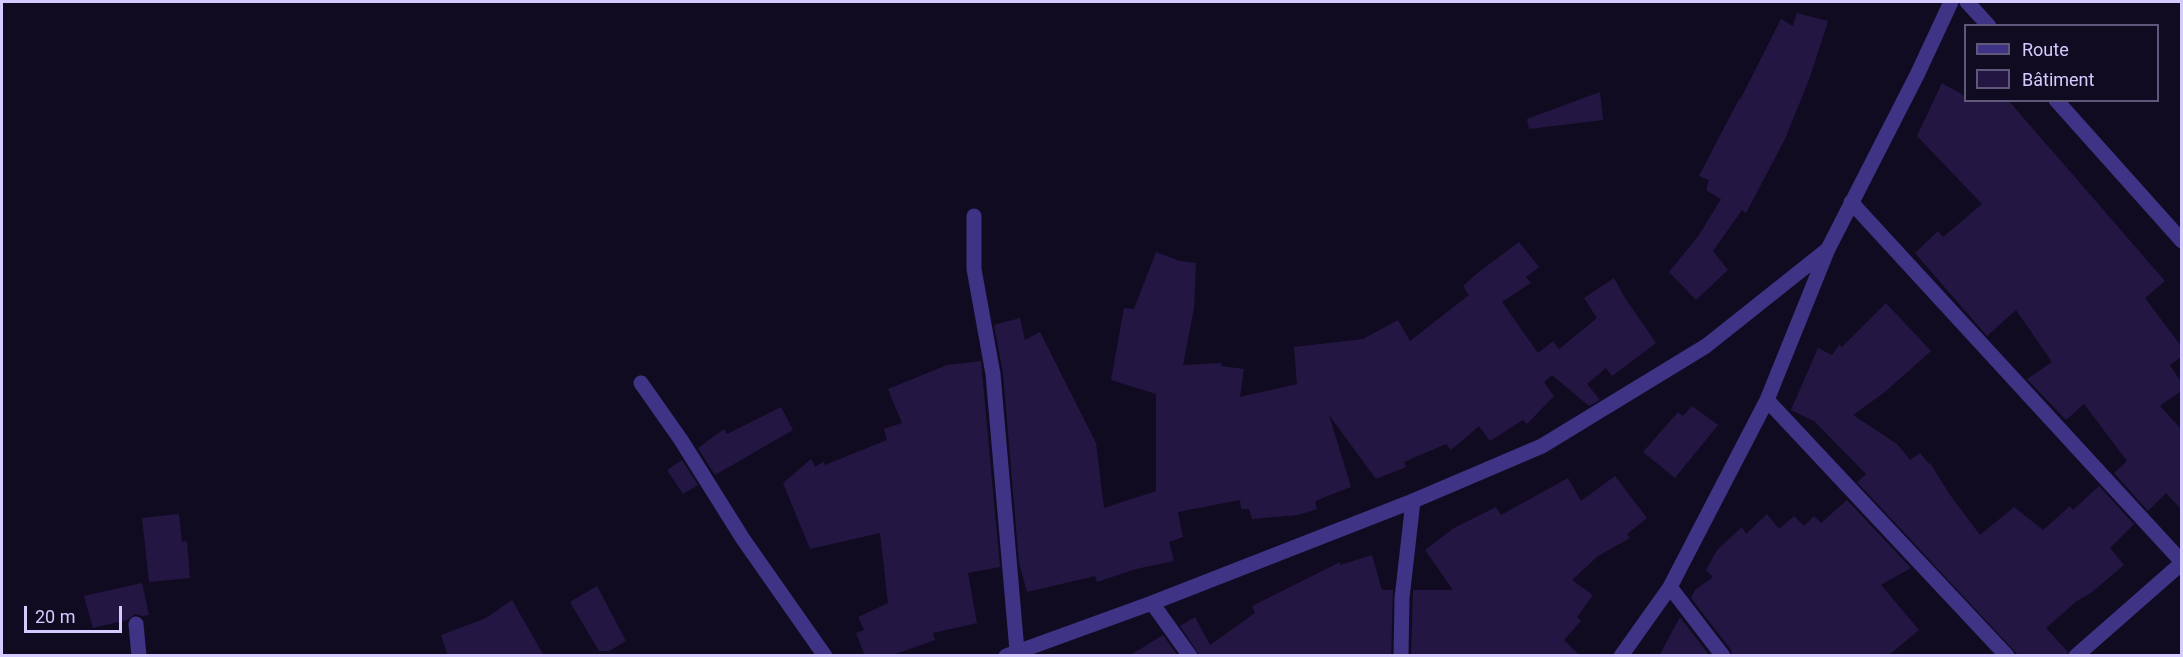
<!DOCTYPE html>
<html>
<head>
<meta charset="utf-8">
<style>
  body { margin:0 }
  #map { position:relative; width:2183px; height:657px; overflow:hidden; background:#110b21; font-family:Roboto,sans-serif }
  canvas { display:block }
  .frame { position:absolute; inset:0; border:3px solid #d6cbff; pointer-events:none }
  .legend { position:absolute; left:1964px; top:24px; width:195px; height:78px; box-sizing:border-box; background:#110b21; border:2px solid #60587a; margin:0; padding:8px 10px; list-style:none; font-size:18px; color:#d6cbff }
  .legend li { display:flex; align-items:center; gap:12px; height:30px }
  .legend b { width:30px; border:2px solid #60587a }
  .scale { position:absolute; left:24px; top:606px; width:98px; height:27px; box-sizing:border-box; border:3px solid #d6cbff; border-top:0; padding-left:8px; font-size:18px; line-height:21px; white-space:nowrap; color:#d6cbff; -webkit-text-stroke:4px #110b21; paint-order:stroke }
</style>
</head>
<body>
<div id="map">
<canvas width="2183" height="657"></canvas>
<div class="frame"></div>
<ul class="legend">
<li><b style="height:8px;background:#3e3384"></b>Route</li>
<li><b style="height:16px;background:#241643"></b>Bâtiment</li>
</ul>
<div class="scale">20 m</div>
</div>
<script>
const g = document.querySelector('canvas').getContext('2d');
g.lineJoin = 'round';
function fillPath(path, color) { g.fillStyle = color; g.fill(path, 'evenodd'); }
function trace(path, color, width, dash) { g.strokeStyle = color; g.lineWidth = width; g.lineCap = dash ? 'butt' : 'round'; g.setLineDash(dash || []); g.stroke(path); }
const building = new Path2D(`
  M 1797,13 L 1828,21 L 1810,77 L 1785,139 L 1746,213 L 1742,210 L 1713,251 L 1728,270 L 1696,300 L 1669,272 L 1699,235 L 1721,199 L 1706,190 L 1709,180 L 1699,176 L 1739,99 L 1740,100 L 1781,19 L 1793,26 Z
  M 1942,83 L 1965,96 L 1965,100 L 2008,100 L 2165,281 L 2145,298 L 2181,346 L 2181,357 L 2170,365 L 2181,382 L 2181,391 L 2160,406 L 2181,429 L 2181,509 L 2166,493 L 2148,511 L 2114,473 L 2127,461 L 2084,404 L 2066,420 L 2027,379 L 2052,362 L 2016,310 L 1987,336 L 1915,253 L 1938,231 L 1943,237 L 1982,204 L 1917,136 Z
  M 1600,92 L 1603,120 L 1529,129 L 1527,119 Z
  M 1519,242 L 1539,267 L 1526,277 L 1531,283 L 1502,302 L 1538,353 L 1553,341 L 1559,349 L 1597,318 L 1584,298 L 1614,278 L 1625,298 L 1656,343 L 1612,376 L 1606,368 L 1587,384 L 1600,400 L 1589,406 L 1552,375 L 1544,382 L 1554,396 L 1527,424 L 1523,420 L 1490,441 L 1479,426 L 1451,450 L 1446,444 L 1404,462 L 1406,467 L 1376,479 L 1329,415 L 1351,487 L 1315,501 L 1317,509 L 1298,515 L 1252,519 L 1249,509 L 1241,509 L 1240,500 L 1178,512 L 1183,537 L 1169,542 L 1174,561 L 1136,569 L 1097,582 L 1095,576 L 1027,592 L 1019,563 L 1003,373 L 994,325 L 1020,318 L 1025,340 L 1040,332 L 1096,443 L 1104,508 L 1156,491 L 1156,394 L 1111,380 L 1124,308 L 1134,309 L 1156,252 L 1180,261 L 1196,263 L 1194,308 L 1183,365 L 1221,363 L 1221,366 L 1244,369 L 1240,397 L 1297,384 L 1294,347 L 1363,339 L 1398,320 L 1410,341 L 1469,295 L 1463,286 L 1480,271 Z
  M 1886,303 L 1931,351 L 1885,392 L 1853,415 L 1897,444 L 1910,460 L 1920,453 L 1929,464 L 1930,463 L 1950,495 L 1980,535 L 2014,507 L 2043,530 L 2070,506 L 2073,510 L 2099,486 L 2134,524 L 2110,548 L 2124,565 L 2091,593 L 2077,601 L 2046,628 L 2068,652 L 2067,656 L 2019,656 L 1857,482 L 1866,474 L 1814,421 L 1791,410 L 1818,348 L 1832,355 L 1839,345 L 1842,347 Z
  M 981,361 L 1000,567 L 968,573 L 977,623 L 933,633 L 935,640 L 890,656 L 865,656 L 856,633 L 864,630 L 858,617 L 888,603 L 880,533 L 810,549 L 783,483 L 811,459 L 815,467 L 823,462 L 825,465 L 887,440 L 884,429 L 902,423 L 888,389 L 947,365 Z
  M 1692,406 L 1718,425 L 1675,478 L 1643,452 L 1678,412 L 1683,416 Z
  M 781,407 L 793,430 L 715,475 L 698,448 L 724,429 L 727,434 Z
  M 682,460 L 698,485 L 683,494 L 667,470 Z
  M 1615,476 L 1647,518 L 1627,534 L 1630,538 L 1598,556 L 1572,580 L 1593,595 L 1577,617 L 1581,621 L 1564,640 L 1580,656 L 1411,656 L 1413,590 L 1453,590 L 1425,550 L 1454,528 L 1496,507 L 1501,515 L 1568,478 L 1581,501 Z
  M 1847,500 L 1911,568 L 1881,585 L 1919,630 L 1888,656 L 1733,656 L 1731,650 L 1691,598 L 1695,590 L 1713,577 L 1706,570 L 1717,550 L 1742,527 L 1746,534 L 1767,514 L 1779,529 L 1794,516 L 1804,526 L 1814,516 L 1821,523 Z
  M 179,514 L 182,542 L 187,541 L 190,578 L 149,582 L 142,518 Z
  M 1372,555 L 1382,590 L 1393,590 L 1391,656 L 1200,656 L 1180,626 L 1195,617 L 1210,645 L 1255,613 L 1252,606 L 1340,562 L 1340,565 Z
  M 142,583 L 149,615 L 142,616 L 135,614 L 127,620 L 93,628 L 84,596 Z
  M 597,586 L 626,641 L 609,651 L 599,651 L 570,602 Z
  M 512,600 L 544,656 L 448,656 L 441,635 L 486,618 Z
  M 1680,617 L 1710,656 L 1659,656 Z
  M 1163,635 L 1178,656 L 1129,656 Z`);
const minor = new Path2D(`
  M 1967,2 L 1989,26
  M 2056,100 L 2182,241
  M 1851,202 L 2182,562
  M 974,216 L 974,269 L 993,374 L 1017,651
  M 641,383 L 681,440 L 743,539 L 825,656
  M 1767,400 L 2007,656
  M 1670,587 L 1723,656
  M 1152,603 L 1190,656
  M 136,624 L 139,656
  M 1006,656 L 1152,603 L 1413,501 L 1542,446 L 1706,346 L 1828,249
  M 1401,656 L 1402,598 L 1413,501
  M 1621,656 L 1670,587 L 1767,400 L 1828,249 L 1917,75 L 1951,2
  M 2076,656 L 2182,563`);
fillPath(building, '#241643');
trace(minor, '#3e3384', 15);
</script>
</body>
</html>
